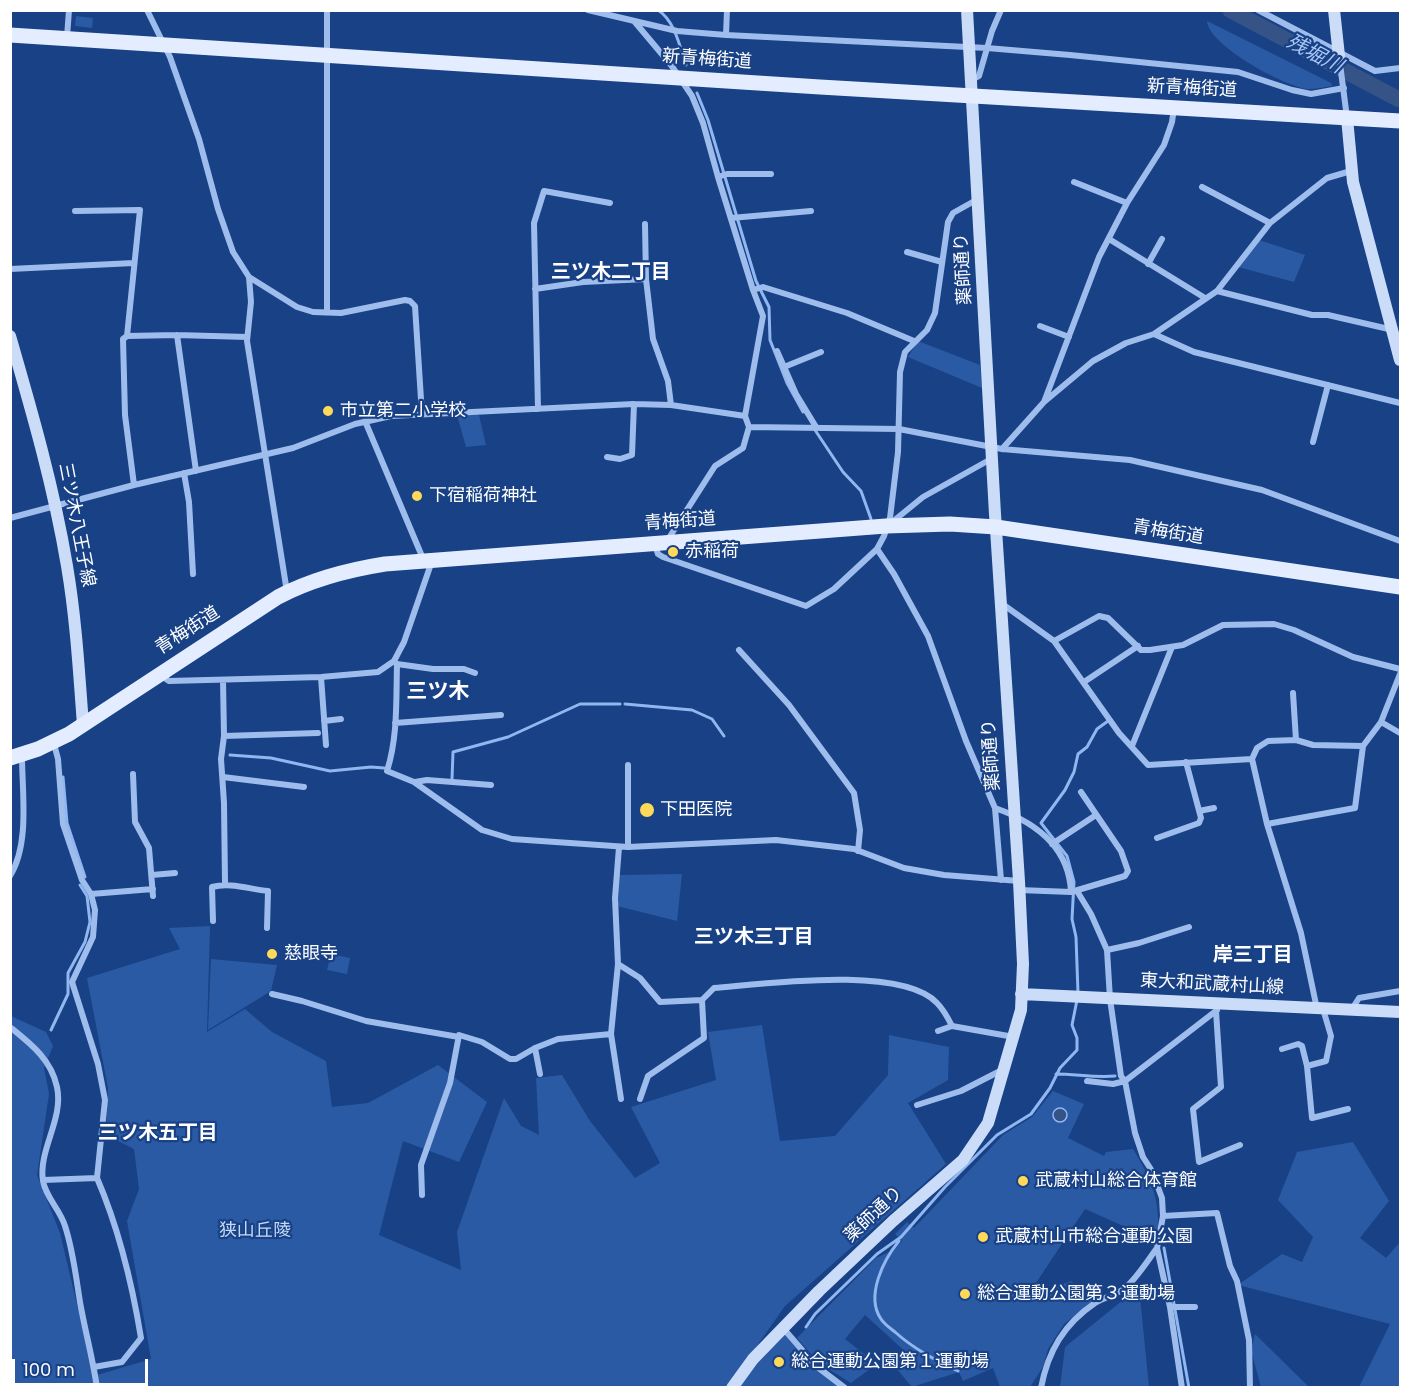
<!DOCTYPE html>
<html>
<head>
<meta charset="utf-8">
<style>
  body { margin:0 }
  #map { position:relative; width:1411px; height:1398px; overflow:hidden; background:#184186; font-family:Poppins,sans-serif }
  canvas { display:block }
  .frame { position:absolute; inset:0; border:12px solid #fff; pointer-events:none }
  .scale { position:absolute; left:12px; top:1359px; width:136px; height:27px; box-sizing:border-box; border:3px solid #fff; border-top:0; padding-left:8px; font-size:18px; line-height:21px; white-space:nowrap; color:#fff; -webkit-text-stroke:4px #184186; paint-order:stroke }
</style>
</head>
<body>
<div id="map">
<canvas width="1411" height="1398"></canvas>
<div class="frame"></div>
<div class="scale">100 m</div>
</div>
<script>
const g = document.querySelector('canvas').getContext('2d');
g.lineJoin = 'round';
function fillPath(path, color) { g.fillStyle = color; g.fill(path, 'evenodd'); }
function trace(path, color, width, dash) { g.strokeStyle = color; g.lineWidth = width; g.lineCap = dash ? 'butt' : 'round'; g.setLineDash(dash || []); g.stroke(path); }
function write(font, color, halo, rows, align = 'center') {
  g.font = font + ' Poppins,"Noto Sans JP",sans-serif'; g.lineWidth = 4.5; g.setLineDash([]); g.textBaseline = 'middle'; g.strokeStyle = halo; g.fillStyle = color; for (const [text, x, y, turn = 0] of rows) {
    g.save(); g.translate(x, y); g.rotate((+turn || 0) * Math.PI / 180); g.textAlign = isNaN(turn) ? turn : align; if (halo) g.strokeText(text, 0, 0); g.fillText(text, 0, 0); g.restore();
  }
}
const green = new Path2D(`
  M 76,16 L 93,18 L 92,28 L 75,26 Z
  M 1207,21 L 1331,83 L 1332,86 C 1324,87 1316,89 1308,89 C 1285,87 1208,45 1207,21 Z
  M 1259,240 L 1305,255 L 1294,282 L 1238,267 Z
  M 918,341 L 980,365 L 982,388 L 908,357 Z
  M 457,415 L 479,415 L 486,445 L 466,447 Z
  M 682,874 L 677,921 L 617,906 L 618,875 Z
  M 210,926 L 207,1032 L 245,1009 L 272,1032 L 326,1061 L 332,1107 L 368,1103 L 438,1065 L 487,1102 L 459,1162 L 403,1141 L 379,1235 L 461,1270 L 457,1232 L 504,1098 L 521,1126 L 539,1135 L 536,1078 L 562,1075 L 590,1121 L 635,1178 L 660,1163 L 631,1107 L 716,1080 L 708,1032 L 762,1025 L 780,1141 L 835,1136 L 888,1075 L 889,1035 L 949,1047 L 948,1080 L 908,1103 L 946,1164 L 785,1306 L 728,1387 L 11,1388 L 11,1016 L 46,1032 L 53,1046 L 44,1068 L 49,1094 L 37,1175 L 60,1233 L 94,1376 L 151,1359 L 127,1221 L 139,1189 L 134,1149 L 106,1135 L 108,1088 L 87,978 L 180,949 L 169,928 Z
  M 331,954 L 350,958 L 347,974 L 327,970 Z
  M 211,959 L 277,965 L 271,991 L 208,1030 Z
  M 1053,1091 L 1084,1104 L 1068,1138 L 1104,1156 L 1106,1152 L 1133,1149 C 1153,1182 1161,1201 1157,1241 L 1085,1209 L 1032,1289 L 1047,1287 L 1048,1289 L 1071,1281 L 1097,1298 L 1064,1324 L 1048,1349 L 1043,1367 L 1030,1387 L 1000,1387 L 993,1368 L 963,1381 L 959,1372 L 912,1387 L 896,1368 L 908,1354 L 865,1315 L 845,1339 L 873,1361 L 871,1368 L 851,1383 L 819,1363 L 797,1338 L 876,1258 L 895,1249 L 902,1241 L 895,1234 L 907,1222 L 914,1228 L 1003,1135 L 1032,1117 Z
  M 1353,1142 L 1389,1201 L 1360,1238 L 1386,1258 L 1400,1242 L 1400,1387 L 1359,1387 L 1390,1324 L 1238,1285 L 1282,1254 L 1302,1262 L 1313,1237 L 1278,1200 L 1297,1152 Z
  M 1139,1287 L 1149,1387 L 1060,1387 L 1065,1347 Z
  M 780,1326 L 813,1368 L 841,1387 L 732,1388 Z
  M 1255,1334 L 1309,1387 L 1261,1387 L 1251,1350 Z`);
const water = new Path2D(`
  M1053 1115a7 7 0 1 1 14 0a7 7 0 1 1-14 0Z`);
const stream = new Path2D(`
  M 658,10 C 675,21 680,47 686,65
  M 697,93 L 708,120 L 756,281 L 769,307 L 770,340 L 787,383 L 803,412
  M 815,430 L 843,472 L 861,491 L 871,519
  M 625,704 L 692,710 L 712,719 L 724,736
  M 230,755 L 271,758 L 330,771 L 371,767 L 384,768
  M 63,777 L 67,823 L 85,877
  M 452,779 L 453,752 L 508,737 L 580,704 L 620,704
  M 1078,993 L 1076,937 L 1072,919 L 1074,882 L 1067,856 L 1041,823 L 1065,790 L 1074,772 L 1078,754 L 1087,747 L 1097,729 L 1108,721
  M 51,1030 L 68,994 L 68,973 L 85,942 L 90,922 L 87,896 L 80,885
  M 1056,1074 C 1076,1074 1095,1078 1115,1076
  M 898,1239 L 899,1241 C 884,1259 865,1296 881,1319 C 884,1324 890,1328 895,1332 C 914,1349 935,1360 958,1371
  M 1164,1248 L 1189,1388
  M 806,1327 L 815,1314 L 877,1254 L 901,1237 L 945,1187 L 997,1135 L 1031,1114 L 1050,1088 L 1060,1068 L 1077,1050 L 1077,1038 L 1072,1025 L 1077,1000`);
const river = new Path2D(`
  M 1230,10 L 1398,99`);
const street = new Path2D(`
  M 147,10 L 170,57 L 199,139 L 218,209 L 233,252 L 249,277 L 297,307 L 313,312 L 341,313 L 405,300 L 410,301 L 415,306 L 422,415
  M 327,10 L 327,312
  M 588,10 L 677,31 L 726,35 L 987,48 L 1070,55 L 1238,72 L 1292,90 L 1311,94 L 1344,88
  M 1258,10 L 1375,71 L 1400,68
  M 634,21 L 671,65 L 692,96 L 703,123 L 718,177 L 753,290 L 763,316 L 745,416 L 749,427 L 743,448 L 715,466 L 667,541
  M 726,35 L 727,10
  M 67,37 L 69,10
  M 1339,56 L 1347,118
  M 972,80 L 979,76 L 992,31 L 1001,10
  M 718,177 L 727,174 L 771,174
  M 1074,182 L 1127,203
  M 1202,187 L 1270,223
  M 75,211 L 140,210 L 127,336 L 123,339 L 125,415 L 134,485
  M 731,218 L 811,211
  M 645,224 L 646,279
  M 1109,239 L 1205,298
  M 907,252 L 942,262
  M 1148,264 L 1162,239
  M 10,269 L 134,263
  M 249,277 L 251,302 L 247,341 L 287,592
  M 535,289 L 583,282 L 646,279 L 653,339 L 668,381 L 671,405
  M 753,290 L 763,287 L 847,313 L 914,341
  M 1217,291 L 1312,315 L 1328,315 L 1393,330
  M 1040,326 L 1069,337
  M 1154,334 L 1194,352 L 1400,403
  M 177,335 L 196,471
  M 127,336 L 177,335 L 247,337
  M 777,351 L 796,394 L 816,427
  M 784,367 L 821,352
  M 1044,402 L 1099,257 L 1127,203 L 1164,145 L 1172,122 L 1174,108
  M 538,409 L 534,223 L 544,191 L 610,203
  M 365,421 L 424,561
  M 749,427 L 899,429 L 1002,449 L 1130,460 L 1262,490 L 1400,541
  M 1313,442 L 1328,385
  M 1002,449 L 1044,402 L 1093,361 L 1126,343 L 1154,334 L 1217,291 L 1270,223 L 1327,178 L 1351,171
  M 607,457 L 620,459 L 632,455 L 634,404
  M 184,473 L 189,502 L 193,574
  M 10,518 L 134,485 L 293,448 L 355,424 L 391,416 L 634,404 L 671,405 L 745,416
  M 891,523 L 923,497 L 991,459
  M 655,545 L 658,554 L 663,557 L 806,606 L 834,589 L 877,549 L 884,536 L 890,518 L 898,452 L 900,372 L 905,352 L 927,330 L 935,313 L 948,222 L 953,213 L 978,199
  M 877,549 L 894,574 L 928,636 L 966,741 L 995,808 L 1001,880
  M 1001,603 L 1054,641 L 1119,733 L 1148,765 L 1252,759
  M 1054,641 L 1099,616 L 1108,618 L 1141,650 L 1150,650 L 1183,645 L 1223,625 L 1274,624 L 1294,630 L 1353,657 L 1400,669
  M 739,650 L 789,705 L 854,793 L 860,830 L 858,851
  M 394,661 L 397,664 C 396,700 398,737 387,771 L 414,782 L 482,830 L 512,839 L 628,847 L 776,840 L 854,849 L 904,868 L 944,875 L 1019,881
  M 397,664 L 433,669 L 464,669 L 475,673
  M 160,675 L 169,681 L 321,677 L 378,672 L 394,661 L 404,642 L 432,561
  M 321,677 L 326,745
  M 223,680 L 224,736 L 221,759 L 224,803 L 225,883
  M 1084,682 L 1138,646
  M 1293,693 L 1296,740
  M 324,721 L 341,719
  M 1381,722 L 1400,733
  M 395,723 L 501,715
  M 224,736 L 318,733
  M 1132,746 L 1172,647
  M 628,765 L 628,847
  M 133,774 L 135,822 L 149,848 L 153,896
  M 223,777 L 304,787
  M 415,782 L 427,780 L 491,785
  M 995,808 C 1035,822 1069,847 1071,892
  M 1199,811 L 1214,808
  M 1267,824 L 1355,808 L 1363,746 L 1381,722 L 1400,674
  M 1157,838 L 1199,823 L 1201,818 L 1186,762
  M 1052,844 L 1096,815
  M 619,847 L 615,898 L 618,964 L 611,1034 L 621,1099
  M 152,875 L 175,873
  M 10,876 C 30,844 22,792 22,756
  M 1019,890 L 1071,892 L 1125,876 L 1128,871 L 1121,851 L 1081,792
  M 1077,891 L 1091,914 L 1107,950 L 1110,999 L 1121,1076 L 1125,1081 L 1135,1133 L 1143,1157 L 1152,1171 L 1162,1198 L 1163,1216 L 1157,1248 L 1170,1307 L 1182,1388
  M 91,894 L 153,889
  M 213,921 L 212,887 C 230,882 249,889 268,891 L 267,928
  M 1107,950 L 1139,943 L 1189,927
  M 618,964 L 640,978 L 660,1002 L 702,1000 L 714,988 C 764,984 901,965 937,1003 C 943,1009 948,1018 952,1026 L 1014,1037
  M 272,994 L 302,1001 L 366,1021 L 459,1037
  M 1317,1009 L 1301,933 L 1267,824 L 1252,759 L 1257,748 L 1268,741 L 1296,740 L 1313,745 L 1363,746
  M 1323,1009 L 1331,1036 L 1326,1061 L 1307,1066 L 1312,1118 L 1348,1109
  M 1352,1009 L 1359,998 L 1400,991
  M 1216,1011 L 1221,1087 L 1193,1109 L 1199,1162 L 1240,1145
  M 10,1027 C 31,1044 51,1059 57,1087 C 64,1119 38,1150 43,1181 C 46,1198 60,1209 65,1226 C 73,1250 76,1277 80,1302 C 85,1331 93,1359 97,1388
  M 938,1031 L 952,1026
  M 535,1048 L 540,1074
  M 1282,1049 L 1298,1044 L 1302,1046 L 1307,1066
  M 1087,1081 L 1113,1084 L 1125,1081 L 1217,1010
  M 640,1099 L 648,1076 L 704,1038 L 702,1000
  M 917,1105 L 961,1091 L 1002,1070
  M 43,1180 L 97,1178 L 105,1100 L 98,1064 L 72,982 L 93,937 L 95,910 L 91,894 L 82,880 L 63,824 L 58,759 L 54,744
  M 422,1195 L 421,1165 L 450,1083 L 459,1035 L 482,1042 L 510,1059 L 516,1059 L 535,1048 L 558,1039 L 611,1034
  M 1163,1216 L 1217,1213 L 1230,1266 L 1237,1281 L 1249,1340 L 1250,1388
  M 1170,1307 L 1195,1307
  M 783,1328 L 816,1366 L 845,1388
  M 94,1367 L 122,1362 L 141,1338 C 132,1283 119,1229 97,1178
  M 1041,1388 C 1048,1351 1064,1324 1095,1303 C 1105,1297 1116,1295 1125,1288 C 1137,1278 1148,1260 1157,1248`);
const secondary = new Path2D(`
  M 1334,10 L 1339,56
  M 1347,118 L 1353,182 L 1400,360
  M 10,336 C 32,412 54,488 67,566 C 76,619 79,672 83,725
  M 1021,994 L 1400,1012
  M 732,1388 L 753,1359 L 819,1291 L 893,1221 L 963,1160 L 988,1123 L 1021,1010 L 1023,964 L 1019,881 L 995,514 L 967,10`);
const primary = new Path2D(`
  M 10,35 L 820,87 L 1400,121
  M 10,758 L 38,749 L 69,734 L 278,597 C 312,579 347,570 385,564 L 886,526 L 950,524 L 996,527 L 1400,587`);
const markers = [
  [328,411,6,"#ffd95a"],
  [417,496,6,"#ffd95a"],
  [673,552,6,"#ffd95a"],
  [647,810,8,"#ffd95a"],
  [272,954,6,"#ffd95a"],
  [1023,1181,6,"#ffd95a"],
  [983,1237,6,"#ffd95a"],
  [965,1294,6,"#ffd95a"],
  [779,1362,6,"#ffd95a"]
];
const streetNames = [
  ["新青梅街道",707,60,4],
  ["新青梅街道",1192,89,3],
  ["薬師通り",964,269,-93],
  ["青梅街道",680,522,-4],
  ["三ツ木八王子線",76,525,79],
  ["青梅街道",1168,533,9],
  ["青梅街道",188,631,-33],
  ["薬師通り",992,755,-94],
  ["東大和武蔵村山線",1212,985,3],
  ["薬師通り",874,1215,-43]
];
const poiNames = [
  ["市立第二小学校",340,411],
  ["下宿稲荷神社",429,496],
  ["赤稲荷",685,552],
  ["下田医院",660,810],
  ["慈眼寺",284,954],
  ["武蔵村山総合体育館",1035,1181],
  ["武蔵村山市総合運動公園",995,1237],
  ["総合運動公園第３運動場",977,1294],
  ["総合運動公園第１運動場",791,1362]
];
const parkNames = [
  ["狭山丘陵",255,1231]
];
const waterNames = [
  ["残堀川",1314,55,28]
];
const neighbourhoodNames = [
  ["三ツ木二丁目",611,273],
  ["三ツ木三丁目",754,938],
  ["岸三丁目",1253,956],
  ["三ツ木五丁目",158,1134]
];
const quarterNames = [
  ["三ツ木",438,693]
];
fillPath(green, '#2b5aa4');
fillPath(water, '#355386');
trace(water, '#90b7ef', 1.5);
trace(stream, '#90b7ef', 3);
trace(river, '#355386', 16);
trace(street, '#9ebded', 6);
trace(secondary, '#cbdcf9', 12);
trace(primary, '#e4edff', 15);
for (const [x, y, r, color] of markers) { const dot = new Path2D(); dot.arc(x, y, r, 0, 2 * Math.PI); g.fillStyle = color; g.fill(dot); trace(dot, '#184186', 2); }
write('18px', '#fff', '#184186', streetNames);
write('18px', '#fff', '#184186', poiNames, 'left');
write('18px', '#c3d9f9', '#184186', parkNames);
write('italic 20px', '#aac7f4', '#184186', waterNames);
write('bold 20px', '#fff', '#184186', neighbourhoodNames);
write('bold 21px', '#fff', '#184186', quarterNames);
</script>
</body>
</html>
